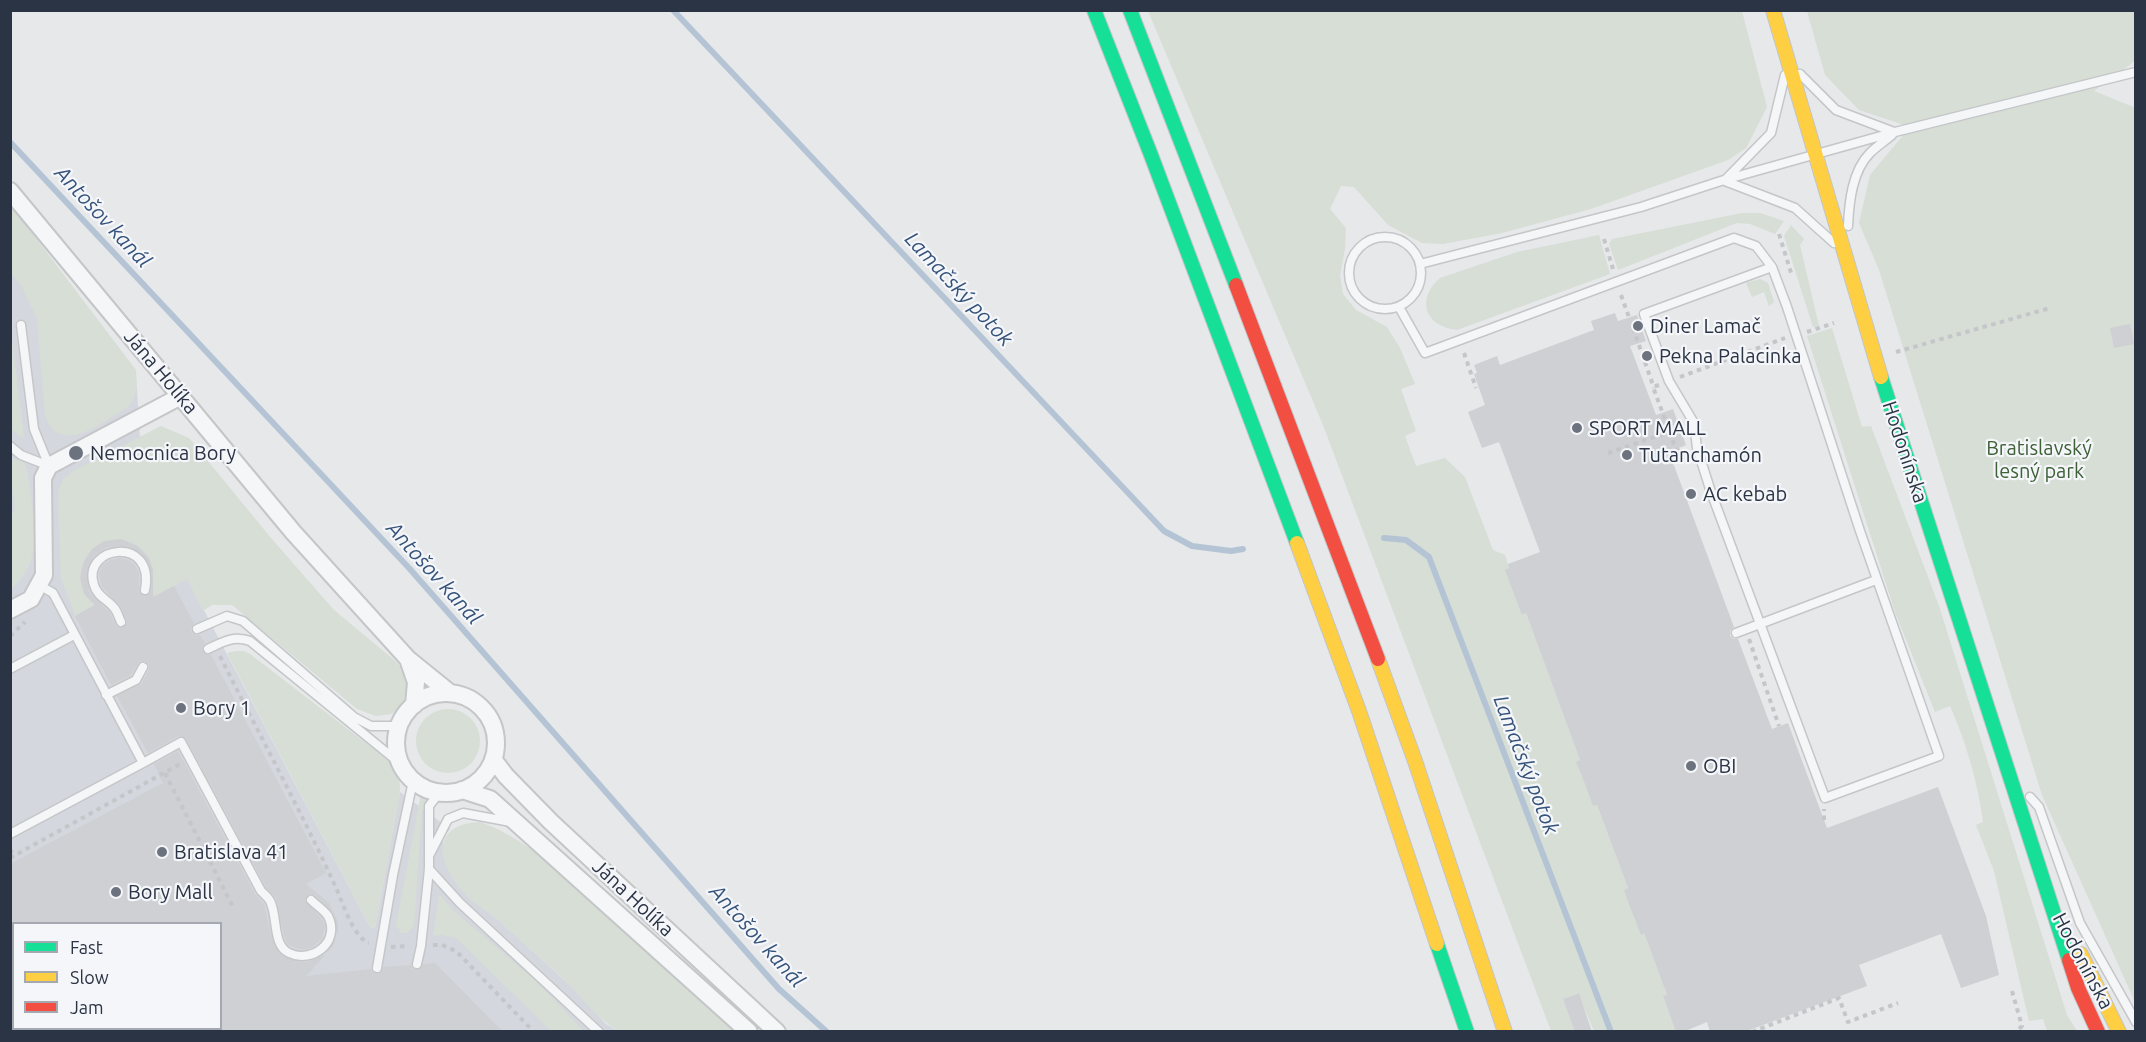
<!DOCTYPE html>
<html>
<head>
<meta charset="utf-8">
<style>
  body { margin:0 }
  #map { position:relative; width:2146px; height:1042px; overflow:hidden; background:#e6e8ea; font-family:Ubuntu,sans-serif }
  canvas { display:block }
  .frame { position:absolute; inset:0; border:12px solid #2b3445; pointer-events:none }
  .legend { position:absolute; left:12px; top:922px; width:210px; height:108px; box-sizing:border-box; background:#f4f6f9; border:2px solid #a4a8b1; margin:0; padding:8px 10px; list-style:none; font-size:18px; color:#2b3445 }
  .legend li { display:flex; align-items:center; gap:12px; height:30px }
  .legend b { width:30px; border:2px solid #a4a8b1 }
</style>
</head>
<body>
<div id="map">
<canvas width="2146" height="1042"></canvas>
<div class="frame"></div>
<ul class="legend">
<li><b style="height:8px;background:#16e098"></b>Fast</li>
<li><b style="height:8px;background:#ffcf43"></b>Slow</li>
<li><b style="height:8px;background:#f24e42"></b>Jam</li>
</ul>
</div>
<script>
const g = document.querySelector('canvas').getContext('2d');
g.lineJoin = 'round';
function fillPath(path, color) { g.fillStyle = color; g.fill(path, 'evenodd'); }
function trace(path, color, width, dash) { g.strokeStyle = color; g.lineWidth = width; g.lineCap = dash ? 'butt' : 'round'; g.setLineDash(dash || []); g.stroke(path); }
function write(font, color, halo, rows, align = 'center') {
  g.font = font + ' Ubuntu,sans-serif'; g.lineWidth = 4.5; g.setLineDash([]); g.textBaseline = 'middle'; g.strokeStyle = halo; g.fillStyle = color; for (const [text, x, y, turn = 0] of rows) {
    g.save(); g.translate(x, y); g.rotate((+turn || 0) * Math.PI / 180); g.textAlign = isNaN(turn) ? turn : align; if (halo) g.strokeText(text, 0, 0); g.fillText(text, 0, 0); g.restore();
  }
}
const built = new Path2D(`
  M 10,209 L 136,375 L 145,516 L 187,578 L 370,927 L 375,928 L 400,792 L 450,829 L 443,838 L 443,851 L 447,866 L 467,896 L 495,917 L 572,987 L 606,1024 L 618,1031 L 11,1031 ZM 14,924 L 220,924 L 220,1028 L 14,1028 Z`);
const green = new Path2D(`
  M 1148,11 L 1742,11 L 1767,107 L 1746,148 L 1728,160 L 1591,209 L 1502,233 L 1443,244 L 1422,243 L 1388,225 L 1354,187 L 1341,186 L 1330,209 L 1346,228 L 1345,249 L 1340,275 L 1343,294 L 1356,310 L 1387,327 L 1400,348 L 1415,384 L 1401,389 L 1416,431 L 1405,436 L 1416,466 L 1445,458 L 1465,477 L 1493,550 L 1505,555 L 1509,568 L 1506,570 L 1523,615 L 1526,613 L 1580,760 L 1577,762 L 1593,806 L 1597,805 L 1628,888 L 1624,890 L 1641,934 L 1644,933 L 1667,995 L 1663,997 L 1676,1031 L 1594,1031 L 1578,993 L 1563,999 L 1575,1031 L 1551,1031 L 1323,425 Z
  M 1807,11 L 2135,11 L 2135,61 L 2094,91 L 2136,108 L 2135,1002 L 2042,795 L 1879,270 L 1859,223 L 1870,175 L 1910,127 L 1859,110 L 1825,75 Z
  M 10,204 L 136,370 C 137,386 138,396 127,408 C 103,422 59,458 45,415 L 37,319 L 21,285 L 11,274 Z
  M 1742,213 L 1760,213 L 1784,221 L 1775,234 L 1750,224 L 1737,223 L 1618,270 L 1609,244 L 1612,239 Z
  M 1791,225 L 1804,239 L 1800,245 L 1819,326 L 1813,327 L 1784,236 Z
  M 1599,235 L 1610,274 L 1457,330 C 1424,326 1416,299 1440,278 L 1517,252 Z
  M 1760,279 L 1768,283 L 1774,302 L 1769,306 L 1764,292 L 1752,297 L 1746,283 Z
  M 1832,328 L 1862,427 L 1871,426 L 1939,606 L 2067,1015 L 2077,1031 L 2047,1031 L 2043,1019 L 2029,1021 L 1994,871 L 1976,825 L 1983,822 C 1978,783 1966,742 1950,706 L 1935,712 L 1895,612 L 1807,336 Z
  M 10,341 L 13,346 L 24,436 L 22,438 L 11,429 Z
  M 161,426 L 189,438 L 271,538 L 334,610 L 393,659 L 406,672 L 408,688 L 403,704 L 399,709 L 391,714 L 376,716 L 357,709 L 232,605 L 212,605 L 203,611 L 187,579 L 154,597 C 151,585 155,572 149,560 C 128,514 49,555 95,605 L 75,616 L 61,578 L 58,502 L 59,490 L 63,479 L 73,471 Z
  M 11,458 L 17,461 L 18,458 L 24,462 L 28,472 C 31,513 48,560 11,589 L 10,516 L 15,509 L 11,480 Z
  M 236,651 L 244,651 L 250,654 L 388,760 C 398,770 400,778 400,792 L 375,928 L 370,927 L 227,653 Z
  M416 741a32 32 0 1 1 64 0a32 32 0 1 1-64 0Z
  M 421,793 L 430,797 L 424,806 L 422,813 L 414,926 L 407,933 L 401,933 L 396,925 Z
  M 480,822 C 520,836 549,863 581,890 C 635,935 686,984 738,1031 L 618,1031 C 594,1016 576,990 555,971 C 535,954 516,936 496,918 C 487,911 475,904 467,896 C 439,867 426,825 480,822 Z
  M 439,894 L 454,911 L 536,981 L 584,1031 L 551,1031 L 456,938 L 441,935 L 433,936 Z`);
const stream = new Path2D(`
  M 673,10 L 1164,531 L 1192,546 L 1231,551 L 1243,549
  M 10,142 L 409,568 L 779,989 L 827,1032
  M 1384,538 L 1406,540 L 1429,557 L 1611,1032`);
const building = new Path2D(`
  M 1615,313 L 1618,321 L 1637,315 L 1646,341 L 1630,346 L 1656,415 L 1673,409 L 1686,445 L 1669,452 L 1734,627 L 1730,631 L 1730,636 L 1734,639 L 1738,639 L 1772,729 L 1788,723 L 1827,828 L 1938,787 L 1986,916 L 1999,975 L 1961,988 L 1941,934 L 1859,965 L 1867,986 L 1763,1025 L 1744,1032 L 1710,1032 L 1707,1022 L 1683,1032 L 1676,1032 L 1663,996 L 1667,995 L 1644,933 L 1641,935 L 1627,899 L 1624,890 L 1628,888 L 1597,805 L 1593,806 L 1580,771 L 1576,762 L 1580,760 L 1526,613 L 1522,615 L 1505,570 L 1509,568 L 1508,564 L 1540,552 L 1499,442 L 1482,448 L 1468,412 L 1485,405 L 1474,374 L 1477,373 L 1474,365 L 1497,356 L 1500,365 L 1594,330 L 1591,321 Z
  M 2130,324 L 2134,344 L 2114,348 L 2110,328 Z
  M 121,539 L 137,546 L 149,558 L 153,570 L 153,597 L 174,586 L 194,623 L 191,628 L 191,632 L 196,635 L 200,635 L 205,643 L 202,648 L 203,652 L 207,655 L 211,655 L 326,873 L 306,884 L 329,903 L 338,922 L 338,932 L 337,936 L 337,924 L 333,912 L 315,895 L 310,894 L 306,896 L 305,901 L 322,919 L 325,926 L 322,939 L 312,947 L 306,949 L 299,949 L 288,945 L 284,935 L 276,898 L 266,887 L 186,739 L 178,736 L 148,753 L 117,696 L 141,684 L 149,670 L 149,664 L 145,661 L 140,661 L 131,675 L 111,685 L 75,616 L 95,605 L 84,594 L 80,578 L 84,562 L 92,549 L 104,541 ZM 118,546 L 132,548 L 143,555 L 152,573 L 151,593 L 144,596 L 139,592 L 139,574 L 135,565 L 128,560 L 119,558 L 110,560 L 103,565 L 99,573 L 101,586 L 120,605 L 127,620 L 126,625 L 121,628 L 117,627 L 110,613 L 90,593 L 87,572 L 94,556 L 105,548 Z
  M 178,751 L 255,894 L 264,904 L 272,939 L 280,954 L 296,962 L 308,962 L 326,954 L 336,938 L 333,946 L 306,976 L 371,969 L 373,973 L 379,974 L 384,967 L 411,965 L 413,969 L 418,970 L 424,964 L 435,963 L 503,1032 L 220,1032 L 220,924 L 10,924 L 10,864 L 163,783 L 154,764 Z
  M 1579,993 L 1592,1032 L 1575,1032 L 1563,999 Z`);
const path = new Path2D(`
  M 1779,234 L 1792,276
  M 1604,239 L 1613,269
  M 1621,295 L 1630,320
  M 1633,328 L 1654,388
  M 1807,332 L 1834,323
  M 1896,352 L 2050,308
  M 1464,353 L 1476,388
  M 1680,377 L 1785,338
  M 1659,385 L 1653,387 L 1676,449 L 1685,454
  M 1608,453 L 1669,432
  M 10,504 L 10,510
  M 10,636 L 25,622
  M 1749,639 L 1779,726
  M 220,656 C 259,734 301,811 337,890 C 343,904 354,938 369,943
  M 165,773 L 233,907
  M 1824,820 L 1824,809
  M 10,849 L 14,856
  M 10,858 L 180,764
  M 433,945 L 442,945 L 456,951 L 534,1032
  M 391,947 L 408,946
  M 2012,991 L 2022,1026 L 2016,1032
  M 1752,1032 L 1839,998 L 1848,1022 L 1898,1003`);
const lane = new Path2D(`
  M 1800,74 L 1836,110 L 1894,132
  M 1725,180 L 1771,133 L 1785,75
  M 1725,181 L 1795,208 L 1834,243
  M 1848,226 C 1849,203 1852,171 1870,153 C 1877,146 1885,141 1892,135
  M1349 273a36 36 0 1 1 72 0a36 36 0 1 1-72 0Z
  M 1420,264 L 1641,207 L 1724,180 L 1895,132 L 2136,72
  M 1399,307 L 1425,353 L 1734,238 L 1756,246 L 1772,267 L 1787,307 L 1860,531 L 1939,756 L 1825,798 L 1711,492 L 1697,448 L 1694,423 L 1669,381 L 1644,314 L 1772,267
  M 21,325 L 34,429 L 49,466
  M 10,446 L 21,455 L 49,466
  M 121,622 C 119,618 118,613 115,609 C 109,600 97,597 94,585 C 81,545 156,535 145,590
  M 197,629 L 227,616 L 243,621 L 354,717 L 371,726 L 399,726
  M 1736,633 L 1876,580
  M 208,649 C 222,642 234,635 250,641 L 402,765
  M 10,669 L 74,635
  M 106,695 L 136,680 L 143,667
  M 143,763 L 181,742 L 261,891 C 264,894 268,897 270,901 C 278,916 272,945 289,953 C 312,964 341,942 328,916 C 324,910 316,905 311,900
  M 2030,797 L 2039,807 L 2080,923 L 2136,1022
  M 10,834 L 143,763 L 53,593 L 39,585
  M 430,854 L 448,819 L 463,813 L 511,822
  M 429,869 L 460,903 L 599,1032
  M 417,964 L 421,946 L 429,869 L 429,806 L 440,792
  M 377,968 L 393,875 L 413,781`);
const street = new Path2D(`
  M 10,191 L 293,532 L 408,659 L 450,693
  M 10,610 L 31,599 L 44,575 L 43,478 L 49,466 L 181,396
  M 408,659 L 416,682 L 414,705
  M396 743a50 50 0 1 1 100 0a50 50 0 1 1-100 0Z
  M 493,759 L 506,776 L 551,822 L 777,1032
  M 462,790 L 490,799 L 749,1032`);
const fast = new Path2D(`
  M 1094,10 L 1151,155 L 1297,543
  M 1130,10 L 1236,285
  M 1881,377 L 2069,960
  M 1437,944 L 1467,1032`);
const slow = new Path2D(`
  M 1773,10 L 1881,377
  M 1297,543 L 1359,711 L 1437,944
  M 1378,659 L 1415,761 L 1505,1032
  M 2081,954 L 2119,1032`);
const jam = new Path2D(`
  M 1236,285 L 1378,659
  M 2069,960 L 2078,988 L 2098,1032`);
const markers = [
  [1638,326,6,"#6c737f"],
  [1647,356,6,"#6c737f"],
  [1577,428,6,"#6c737f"],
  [76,453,8,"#6c737f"],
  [1627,455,6,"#6c737f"],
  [1691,494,6,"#6c737f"],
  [181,708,6,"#6c737f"],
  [1691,766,6,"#6c737f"],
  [162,852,6,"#6c737f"],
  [116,892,6,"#6c737f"]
];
const poiNames = [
  ["Diner Lamač",1650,326],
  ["Pekna Palacinka",1659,356],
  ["SPORT MALL",1589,428],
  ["Nemocnica Bory",90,453],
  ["Tutanchamón",1639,455],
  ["AC kebab",1703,494],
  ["Bory 1",193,708],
  ["OBI",1703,766],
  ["Bratislava 41",174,852],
  ["Bory Mall",128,892]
];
const streetNames = [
  ["Jána Holíka",161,372,50],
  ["Hodonínska",1905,452,72],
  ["Jána Holíka",633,898,43],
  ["Hodonínska",2083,961,62]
];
const parkNames = [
  ["Bratislavský",2039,448],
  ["lesný park",2039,471]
];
const waterNames = [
  ["Antošov kanál",103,217,47],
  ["Lamačský potok",959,289,47],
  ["Antošov kanál",434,573,48],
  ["Lamačský potok",1526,765,69],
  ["Antošov kanál",757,936,48]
];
fillPath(built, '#d4d7dd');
fillPath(green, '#d6ded6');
trace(stream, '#b4c4d5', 6);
fillPath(building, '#ced0d3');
trace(lane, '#c4c6c8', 11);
trace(street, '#c4c6c8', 20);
trace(fast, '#c2c5c8', 16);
trace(slow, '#c2c5c8', 16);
trace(jam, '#c2c5c8', 16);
trace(path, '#c5c6ca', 4, [4.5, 4.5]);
trace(lane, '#f5f6f7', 8);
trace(street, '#f5f6f7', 16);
trace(fast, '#16e098', 14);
trace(slow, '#ffcf43', 14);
trace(jam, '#f24e42', 14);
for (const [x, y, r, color] of markers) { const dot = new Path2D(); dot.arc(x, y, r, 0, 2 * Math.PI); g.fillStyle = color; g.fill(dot); trace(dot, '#f4f6f9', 2); }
write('20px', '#2b3445', '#f4f6f9', poiNames, 'left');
write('20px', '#2b3445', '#f4f6f9', streetNames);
write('20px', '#3f6138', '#f4f6f9', parkNames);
write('italic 21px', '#34527a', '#f4f6f9', waterNames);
</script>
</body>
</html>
